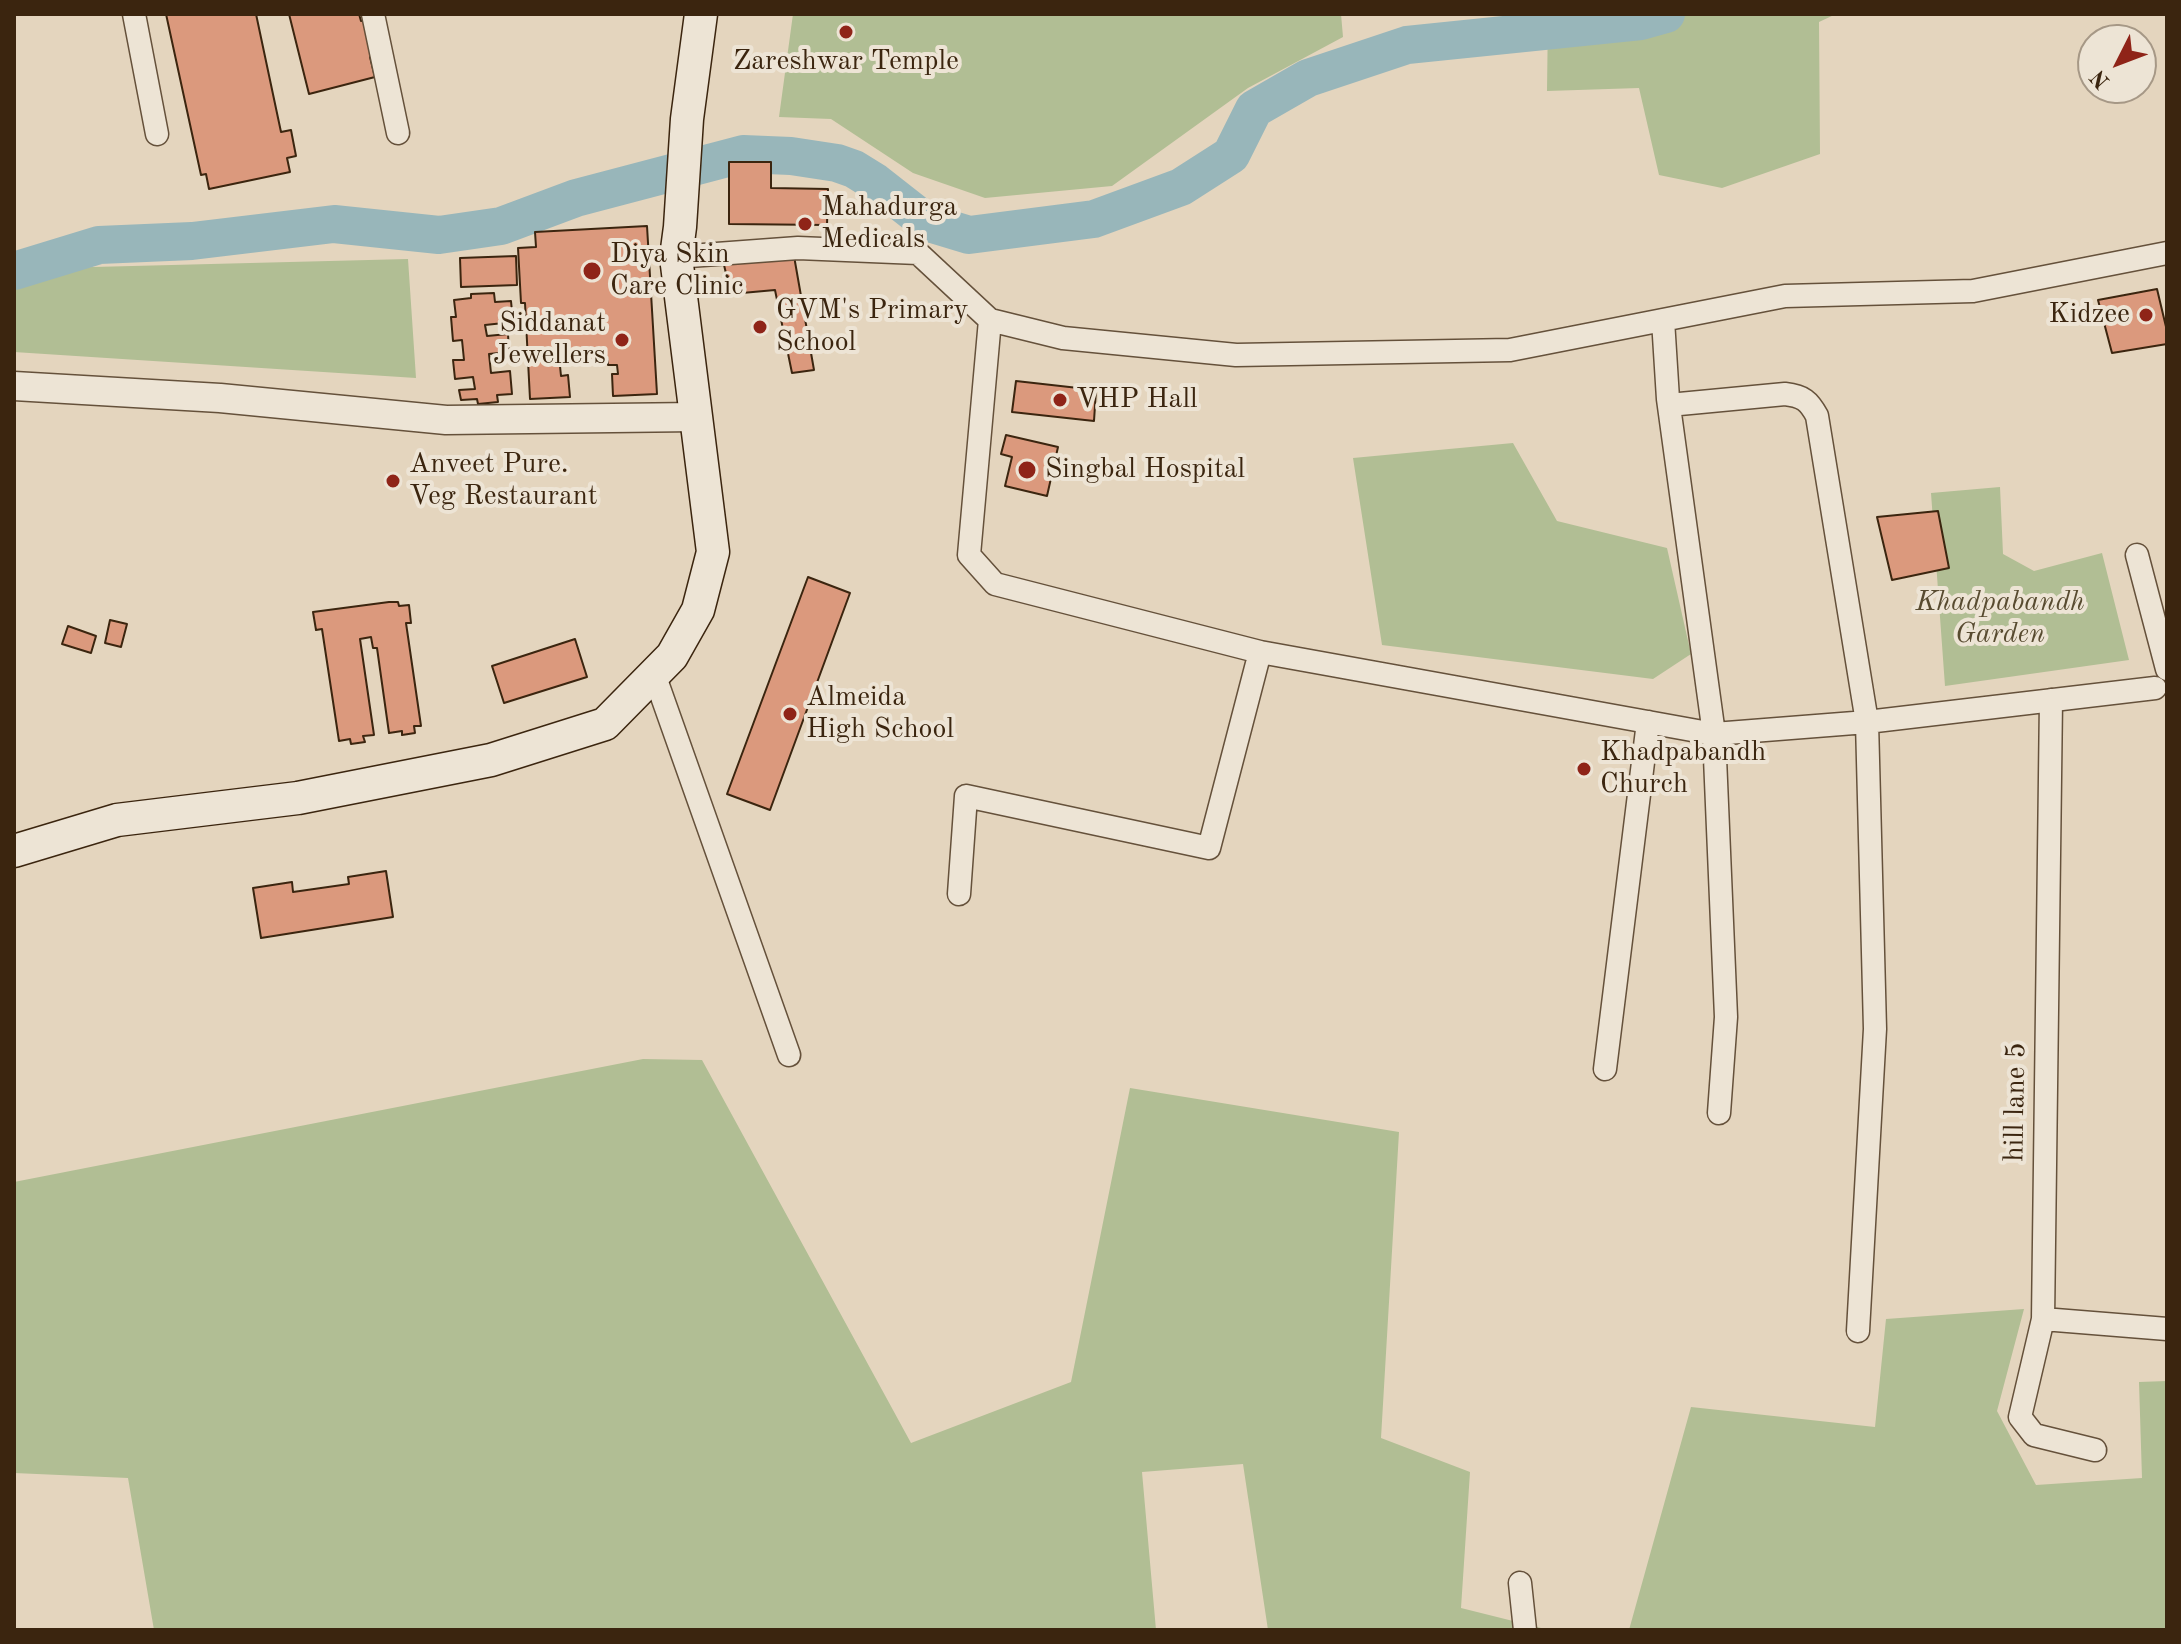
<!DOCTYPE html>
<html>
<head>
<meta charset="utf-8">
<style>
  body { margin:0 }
  #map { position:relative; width:2181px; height:1644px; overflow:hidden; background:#e4d5be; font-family:"Old Standard TT",serif }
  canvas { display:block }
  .frame { position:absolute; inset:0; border:16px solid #3b250f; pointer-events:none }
  .north { position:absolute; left:2077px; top:24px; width:80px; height:80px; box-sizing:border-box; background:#ede4d5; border:2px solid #a69886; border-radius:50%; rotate:228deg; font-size:22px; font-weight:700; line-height:32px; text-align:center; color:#3b250f }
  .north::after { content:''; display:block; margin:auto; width:28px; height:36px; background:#8f2418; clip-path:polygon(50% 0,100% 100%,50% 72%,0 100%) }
</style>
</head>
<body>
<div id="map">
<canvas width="2181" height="1644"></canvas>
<div class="frame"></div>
<div class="north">N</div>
</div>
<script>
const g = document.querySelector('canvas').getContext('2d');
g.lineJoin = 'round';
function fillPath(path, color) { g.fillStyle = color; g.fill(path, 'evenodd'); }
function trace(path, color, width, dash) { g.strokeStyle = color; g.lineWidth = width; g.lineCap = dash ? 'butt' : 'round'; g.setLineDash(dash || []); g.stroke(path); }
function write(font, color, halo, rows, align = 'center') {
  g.font = font + ' "Old Standard TT",serif'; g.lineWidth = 8; g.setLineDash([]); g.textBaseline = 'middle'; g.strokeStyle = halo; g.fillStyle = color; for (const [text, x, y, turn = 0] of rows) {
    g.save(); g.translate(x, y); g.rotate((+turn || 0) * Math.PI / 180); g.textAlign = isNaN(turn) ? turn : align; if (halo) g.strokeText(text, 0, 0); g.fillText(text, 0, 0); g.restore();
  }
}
const green = new Path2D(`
  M 793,14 L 1341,14 L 1343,37 L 1248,88 L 1112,186 L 985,198 L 913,173 L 831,119 L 779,117 Z
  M 1548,14 L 1836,14 L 1819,22 L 1820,154 L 1722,188 L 1659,175 L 1639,88 L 1547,91 Z
  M 408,259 L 416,378 L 14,352 L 14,269 Z
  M 1513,443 L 1557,521 L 1667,548 L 1691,654 L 1653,679 L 1382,645 L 1353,458 Z
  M 2000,487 L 2003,554 L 2034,571 L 2102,553 L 2129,660 L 1945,686 L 1931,493 Z
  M 643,1059 L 702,1060 L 911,1443 L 1071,1382 L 1130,1088 L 1399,1132 L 1381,1438 L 1470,1472 L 1461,1608 L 1549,1630 L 1268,1630 L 1243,1464 L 1142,1472 L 1156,1630 L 154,1630 L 128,1478 L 14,1473 L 14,1182 Z
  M 2024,1309 L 1997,1411 L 2036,1485 L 2142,1478 L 2139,1382 L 2167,1381 L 2167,1630 L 1629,1630 L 1691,1407 L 1875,1427 L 1886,1319 Z`);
const river = new Path2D(`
  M 14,271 L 99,245 L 192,241 L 334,224 L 439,235 L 501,226 L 576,198 L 743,154 L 791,156 L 837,163 L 854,169 L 875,182 L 926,222 L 969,235 L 1094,219 L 1181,187 L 1231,155 L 1254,109 L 1308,78 L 1407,45 L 1641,21 L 1666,14`);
const building = new Path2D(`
  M 166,14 L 256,14 L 281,132 L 291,130 L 296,156 L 287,158 L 290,172 L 209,189 L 206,174 L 201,175 Z
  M 289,14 L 359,14 L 361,21 L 373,17 L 382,53 L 370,57 L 375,77 L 309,94 Z
  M 729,162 L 771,162 L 771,188 L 828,189 L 827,225 L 729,224 Z
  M 647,226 L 657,394 L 613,396 L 612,374 L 618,374 L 617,365 L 608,365 L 607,357 L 598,357 L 598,363 L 578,364 L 578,357 L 568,358 L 568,365 L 560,366 L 561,376 L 568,375 L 570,397 L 530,399 L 525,303 L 521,303 L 518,248 L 536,247 L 535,232 Z
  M 516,256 L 517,285 L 461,287 L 460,258 Z
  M 794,256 L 814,370 L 792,373 L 775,290 L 731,294 L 724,265 Z
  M 2157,289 L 2167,331 L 2167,344 L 2112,353 L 2098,300 Z
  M 494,293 L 495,302 L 511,301 L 513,322 L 485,325 L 487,336 L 508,334 L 509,352 L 489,354 L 491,373 L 510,371 L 512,394 L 497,395 L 498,402 L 478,404 L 477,399 L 461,400 L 459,390 L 475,389 L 473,377 L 455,379 L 453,360 L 464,360 L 462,340 L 453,341 L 451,317 L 456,317 L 454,300 L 471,298 L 471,294 Z
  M 1016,381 L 1096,390 L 1094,421 L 1012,412 Z
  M 1006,435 L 1058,447 L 1047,496 L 1005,486 L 1012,457 L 1001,454 Z
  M 1938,511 L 1949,568 L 1892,580 L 1877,517 Z
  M 808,577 L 850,593 L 770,810 L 727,794 Z
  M 389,602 L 398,602 L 399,606 L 409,605 L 411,623 L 406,623 L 421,726 L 414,726 L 415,733 L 402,735 L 402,731 L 389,733 L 377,648 L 373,648 L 371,637 L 360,639 L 374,735 L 363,736 L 365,742 L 351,744 L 350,739 L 339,741 L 322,629 L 316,630 L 313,612 Z
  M 110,620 L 127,624 L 121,647 L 105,643 Z
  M 68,626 L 96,636 L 91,653 L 62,644 Z
  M 575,639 L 587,677 L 504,703 L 492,666 Z
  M 386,871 L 393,917 L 261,938 L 253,888 L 292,882 L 293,892 L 349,884 L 348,877 Z`);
const minor = new Path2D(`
  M 134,14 L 157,134
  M 373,14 L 398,133
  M 676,257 L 798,248 L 918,253 L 990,320 L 1063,338 L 1236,355 L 1510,350 L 1785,296 L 1973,291 L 2167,253
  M 990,320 L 969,555 L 995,584 L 1260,652
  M 1669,405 L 1785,394 C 1803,396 1809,401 1817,416 L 1867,722 L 1875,1029 L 1858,1331
  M 2137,555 L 2167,669
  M 654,674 L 789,1055
  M 2051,700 L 2043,1319 L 2020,1417 L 2034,1435 L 2095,1450
  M 959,894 L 966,796 L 1209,848 L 1260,652 L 1714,734 L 1668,399 L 1663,320
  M 1605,1069 L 1648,722
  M 1719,1113 L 1726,1017 L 1714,734 L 1867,722 L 2155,688
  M 2043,1319 L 2167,1329
  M 1520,1583 L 1525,1630`);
const tertiary = new Path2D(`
  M 14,386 L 220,398 L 446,420 L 696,417`);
const secondary = new Path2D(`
  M 14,851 L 117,820 L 298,798 L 491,760 L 605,724 L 672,656 L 698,610 L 713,552 L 676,257 L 680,227 L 687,119 L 701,14`);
const markers = [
  [846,32,8,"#8f2418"],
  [805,224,8,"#8f2418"],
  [592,271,10,"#8f2418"],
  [2146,315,8,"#8f2418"],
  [760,327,8,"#8f2418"],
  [622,340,8,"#8f2418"],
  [1060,400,8,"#8f2418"],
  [1027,470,10,"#8f2418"],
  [393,481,8,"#8f2418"],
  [790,714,8,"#8f2418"],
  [1584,769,8,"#8f2418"]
];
const poiNames = [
  ["Zareshwar Temple",846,62,"center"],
  ["Mahadurga",821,208],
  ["Medicals",821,240],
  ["Diya Skin",610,255],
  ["Care Clinic",610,287],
  ["GVM's Primary",776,311],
  ["School",776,343],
  ["Kidzee",2130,315,"right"],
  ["Siddanat",606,324,"right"],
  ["Jewellers",606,356,"right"],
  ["VHP Hall",1076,400],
  ["Anveet Pure.",409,465],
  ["Veg Restaurant",409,497],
  ["Singbal Hospital",1045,470],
  ["Almeida",806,698],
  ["High School",806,730],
  ["Khadpabandh",1600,753],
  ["Church",1600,785]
];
const parkNames = [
  ["Khadpabandh",2000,603],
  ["Garden",2000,635]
];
const streetNames = [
  ["hill lane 5",2016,1102,-89]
];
fillPath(green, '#b1be94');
trace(river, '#98b6ba', 38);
fillPath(building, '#db997d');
trace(building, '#3b250f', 2);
trace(minor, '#65513b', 25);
trace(tertiary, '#65513b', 31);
trace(secondary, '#3b250f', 35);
trace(minor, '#ede4d5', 22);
trace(tertiary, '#ede4d5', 28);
trace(secondary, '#ede4d5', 32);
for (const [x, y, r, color] of markers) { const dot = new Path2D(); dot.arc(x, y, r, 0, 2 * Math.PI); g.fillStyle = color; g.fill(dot); trace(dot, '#ede4d5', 3); }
write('28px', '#3b250f', '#ede4d5', poiNames, 'left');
write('italic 28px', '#584b30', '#ede4d5', parkNames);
write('28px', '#3b250f', '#ede4d5', streetNames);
</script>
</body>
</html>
